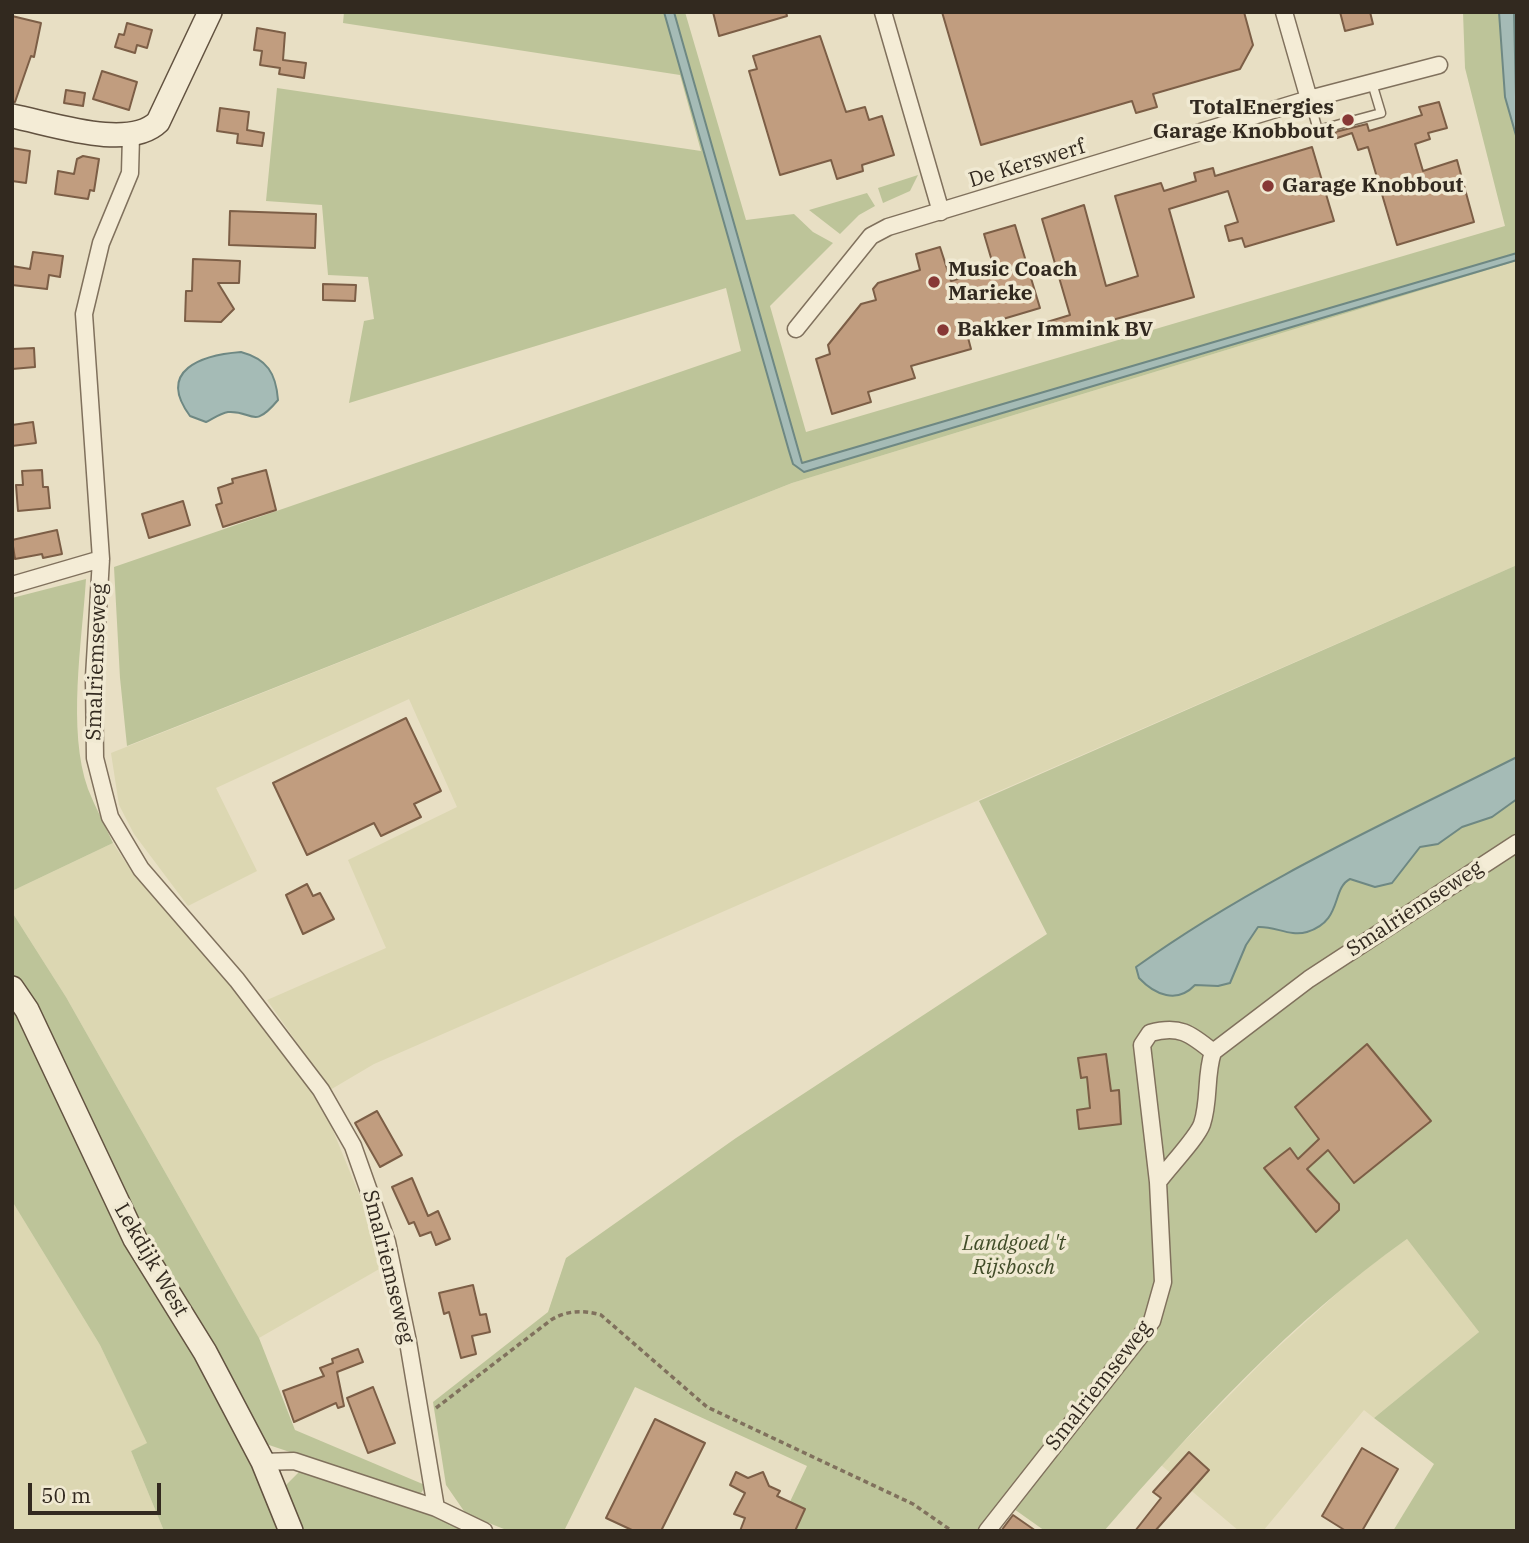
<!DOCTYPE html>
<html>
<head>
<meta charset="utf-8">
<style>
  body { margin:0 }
  #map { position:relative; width:1529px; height:1543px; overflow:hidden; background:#e8dfc4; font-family:"IBM Plex Serif",serif }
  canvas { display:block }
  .frame { position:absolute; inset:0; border:14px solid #32291f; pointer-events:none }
  .scale { position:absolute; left:28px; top:1483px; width:133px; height:32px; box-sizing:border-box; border:4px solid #32291f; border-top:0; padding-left:9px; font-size:21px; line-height:24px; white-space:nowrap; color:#32291f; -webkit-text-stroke:5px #f0e9d2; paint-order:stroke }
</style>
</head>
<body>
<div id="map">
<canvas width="1529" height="1543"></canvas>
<div class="frame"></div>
<div class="scale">50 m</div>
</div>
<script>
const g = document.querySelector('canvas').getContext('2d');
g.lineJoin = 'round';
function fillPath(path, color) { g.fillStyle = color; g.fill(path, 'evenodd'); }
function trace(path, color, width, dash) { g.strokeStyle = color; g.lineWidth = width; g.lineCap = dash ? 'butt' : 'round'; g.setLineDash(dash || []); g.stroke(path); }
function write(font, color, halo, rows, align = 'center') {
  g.font = font + ' "IBM Plex Serif",serif'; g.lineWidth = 7; g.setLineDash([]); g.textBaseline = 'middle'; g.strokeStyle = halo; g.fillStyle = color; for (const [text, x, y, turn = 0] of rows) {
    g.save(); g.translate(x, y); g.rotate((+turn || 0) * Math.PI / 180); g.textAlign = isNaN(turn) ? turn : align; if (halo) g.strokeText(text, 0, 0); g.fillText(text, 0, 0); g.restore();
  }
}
const farmland = new Path2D(`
  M 1517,261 L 1517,565 L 374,1064 L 330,1090 L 267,1000 L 386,948 L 348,860 L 457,807 L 409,699 L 216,788 L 257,871 L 188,906 L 134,834 L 119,805 L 111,753 L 792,483 Z
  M 113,843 L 134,875 L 230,984 L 323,1106 L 370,1221 L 381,1268 L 259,1338 L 66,997 L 12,912 L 12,891 Z
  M 12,1201 L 100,1345 L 148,1443 L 131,1451 L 164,1531 L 12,1531 Z
  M 1407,1239 L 1479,1332 L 1374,1418 L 1364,1410 L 1263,1531 L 1239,1531 L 1161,1465 L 1266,1358 L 1357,1275 Z`);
const green = new Path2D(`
  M 344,12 L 685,12 L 746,220 L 794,214 L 813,232 L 833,243 L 770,306 L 806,432 L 1505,226 L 1465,68 L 1463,12 L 1499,12 L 1505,97 L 1517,139 L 1517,261 L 792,483 L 127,746 L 120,678 L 114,567 L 741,351 L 726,288 L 349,403 L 364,321 L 374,319 L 368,277 L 328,275 L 322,205 L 266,201 L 277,88 L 701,151 L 680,75 L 343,23 Z
  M 918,175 L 910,191 L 883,203 L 878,188 Z
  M 867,193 L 875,206 L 859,215 L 840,234 L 809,210 Z
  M 1517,565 L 1517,1531 L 1393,1531 L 1434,1464 L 1374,1418 L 1479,1332 L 1407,1239 C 1292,1320 1196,1425 1104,1531 L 1045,1531 L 1014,1509 L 997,1531 L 776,1531 L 807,1466 L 635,1387 L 564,1531 L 509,1531 L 466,1514 L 446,1485 L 433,1402 L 548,1312 L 566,1258 L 736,1138 L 1047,934 L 979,801 Z
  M 86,579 C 82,642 67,730 88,789 C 95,807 105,825 113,843 L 12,891 L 12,598 Z
  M 12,912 L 66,997 L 259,1338 L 295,1430 L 425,1485 L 422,1492 L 418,1495 L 260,1442 L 146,1240 L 12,975 Z
  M 12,1006 L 201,1362 L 285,1531 L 164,1531 L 131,1451 L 147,1443 L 100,1345 L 12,1201 Z
  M 299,1472 L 421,1511 L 468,1531 L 299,1531 L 285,1486 Z`);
const water = new Path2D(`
  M 664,12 L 674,12 L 802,463 L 1517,253 L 1517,260 L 804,472 L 793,464 L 789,451 Z
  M 1499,12 L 1514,12 L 1517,139 L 1505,97 Z
  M 241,352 C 267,359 276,373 278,400 C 252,431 253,410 228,412 C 221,413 212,419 206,422 L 190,416 C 156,370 202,355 241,352 Z
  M 1517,757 L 1517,799 L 1492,817 L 1462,827 L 1438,844 L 1420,847 L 1392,883 L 1375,887 L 1350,879 C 1331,889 1343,921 1307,932 C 1290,937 1275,926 1258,927 L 1246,945 L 1230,983 L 1218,986 L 1195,985 C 1177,1004 1155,995 1139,978 L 1136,967 C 1254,882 1388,822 1517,757 Z`);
const building = new Path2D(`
  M 713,12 L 786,12 L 787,16 L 719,36 Z
  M 942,12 L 1244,12 L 1253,45 L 1240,69 L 1153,94 L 1157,107 L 1136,113 L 1132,101 L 981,145 Z
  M 1340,12 L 1370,12 L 1373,24 L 1345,31 Z
  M 12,16 L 41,23 L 34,57 L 31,56 L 15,102 L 12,102 Z
  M 127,23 L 152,30 L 147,48 L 137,45 L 135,53 L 115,47 L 119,34 L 124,35 Z
  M 257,28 L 285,33 L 283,60 L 306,63 L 304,78 L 279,74 L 280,68 L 260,65 L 262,51 L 254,50 Z
  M 820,36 L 846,112 L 865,107 L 869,120 L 882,116 L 894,155 L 862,165 L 863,171 L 837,179 L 831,160 L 780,175 L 749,71 L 757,69 L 753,56 Z
  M 102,71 L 137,82 L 129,110 L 93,99 Z
  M 66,90 L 85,93 L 83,106 L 64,103 Z
  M 1439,102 L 1447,128 L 1428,133 L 1430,139 L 1415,144 L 1423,171 L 1457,160 L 1474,222 L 1397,245 L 1368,147 L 1358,150 L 1352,133 L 1337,138 L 1335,132 L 1367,124 L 1369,131 L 1422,115 L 1419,107 Z
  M 220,108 L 249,112 L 247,130 L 264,133 L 262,146 L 237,143 L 238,134 L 217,131 Z
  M 1312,147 L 1334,221 L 1245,247 L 1242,238 L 1229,241 L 1225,226 L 1238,222 L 1228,191 L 1169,209 L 1194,297 L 1052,337 L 1047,322 L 1070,315 L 1042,219 L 1084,205 L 1106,286 L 1138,276 L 1115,196 L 1161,183 L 1164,191 L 1196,181 L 1194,173 L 1213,168 L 1215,176 Z
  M 12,148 L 30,151 L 26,183 L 12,181 Z
  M 83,156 L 99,159 L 94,191 L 90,190 L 88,199 L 55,194 L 58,171 L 74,174 L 77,159 Z
  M 230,211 L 316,214 L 315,248 L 229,245 Z
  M 1015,225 L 1040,308 L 966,330 L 971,349 L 911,366 L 915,378 L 868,392 L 871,402 L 832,414 L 816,359 L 830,354 L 828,345 L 861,304 L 876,300 L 873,289 L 878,283 L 920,270 L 916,254 L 940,247 L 951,281 L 994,268 L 984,234 Z
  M 33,252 L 63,256 L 60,277 L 49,275 L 47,289 L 12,285 L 12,266 L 30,269 Z
  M 193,259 L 240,261 L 239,283 L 218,283 L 234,309 L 221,322 L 185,321 L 186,291 L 192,291 Z
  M 323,284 L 356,285 L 355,301 L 323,300 Z
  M 34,348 L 35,367 L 12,369 L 12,349 Z
  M 33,422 L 36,443 L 12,446 L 12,425 Z
  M 42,470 L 43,487 L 48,487 L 50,508 L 18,511 L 16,485 L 23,485 L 22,471 Z
  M 266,470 L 276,510 L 223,527 L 216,505 L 222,503 L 218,488 L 233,483 L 232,479 Z
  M 183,501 L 190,525 L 149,538 L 142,514 Z
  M 57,530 L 62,554 L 43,558 L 42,554 L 15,559 L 12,540 Z
  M 406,718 L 441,791 L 414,804 L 421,817 L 381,836 L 374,823 L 307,855 L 273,783 Z
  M 307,884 L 313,896 L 320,893 L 334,919 L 303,934 L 286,895 Z
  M 1367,1044 L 1431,1121 L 1354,1183 L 1328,1150 L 1307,1169 L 1339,1204 L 1339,1210 L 1316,1232 L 1264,1168 L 1290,1148 L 1298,1159 L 1319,1139 L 1295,1107 Z
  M 1106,1054 L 1111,1091 L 1119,1090 L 1121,1124 L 1079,1129 L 1077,1110 L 1090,1108 L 1087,1077 L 1081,1078 L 1078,1058 Z
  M 377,1111 L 402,1155 L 380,1167 L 355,1123 Z
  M 412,1178 L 428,1216 L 438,1211 L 450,1239 L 436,1245 L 431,1232 L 420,1236 L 414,1222 L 409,1224 L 392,1187 Z
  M 473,1285 L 480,1315 L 486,1314 L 490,1332 L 472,1336 L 476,1354 L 461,1358 L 449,1312 L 444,1314 L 439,1293 Z
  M 358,1349 L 363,1362 L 337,1372 L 344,1406 L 338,1408 L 336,1403 L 294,1422 L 283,1391 L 324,1376 L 320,1368 L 333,1363 L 332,1359 Z
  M 373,1387 L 395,1443 L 368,1453 L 347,1398 Z
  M 655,1419 L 705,1443 L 661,1531 L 634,1531 L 606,1518 Z
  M 1362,1448 L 1398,1469 L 1362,1531 L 1346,1531 L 1322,1516 Z
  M 1189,1452 L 1209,1470 L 1155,1531 L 1135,1531 L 1161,1498 L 1153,1492 Z
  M 736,1472 L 748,1478 L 763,1472 L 769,1486 L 780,1491 L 777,1496 L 805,1509 L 795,1531 L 740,1531 L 745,1518 L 734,1514 L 745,1493 L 730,1485 Z
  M 1013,1515 L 1036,1531 L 1001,1531 Z`);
const path = new Path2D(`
  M 436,1408 L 551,1320 C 567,1310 584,1310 601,1315 L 707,1407 L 913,1504 L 952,1531`);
const lane = new Path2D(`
  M 1309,99 L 1318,130 L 1381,113 L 1372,83`);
const street = new Path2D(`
  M 883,12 L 941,212
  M 1284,12 L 1309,99
  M 131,136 L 130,173 L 101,243 L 84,314 L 101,559 L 94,677 L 95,758 L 110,817 L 141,869 L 237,980 L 321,1090 L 353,1146 L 387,1242 L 408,1342 L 436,1508
  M 796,329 L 871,236 L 888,227 L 1309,99 L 1439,65
  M 12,585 L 101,559
  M 1158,1182 L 1142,1045 L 1150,1033 C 1179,1025 1190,1033 1213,1052
  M 263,1462 L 294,1461 L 436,1508 L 484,1531
  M 987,1531 L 1152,1321 L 1163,1282 L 1158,1182 C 1168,1168 1197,1138 1202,1124 C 1210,1100 1205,1076 1213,1052 L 1309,979 L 1517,843`);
const secondary = new Path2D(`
  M 12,116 C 50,123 128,151 158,122 L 210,12
  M 12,988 L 27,1010 L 135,1239 L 205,1352 L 263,1462 L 291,1531`);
const markers = [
  [1348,120,7,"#873835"],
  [1268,186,7,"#873835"],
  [934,282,7,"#873835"],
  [943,330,7,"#873835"]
];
const poiNames = [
  ["TotalEnergies",1334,108,"right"],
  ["Garage Knobbout",1334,132,"right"],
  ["Garage Knobbout",1282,186],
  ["Music Coach",948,270],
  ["Marieke",948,294],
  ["Bakker Immink BV",957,330]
];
const streetNames = [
  ["De Kerswerf",1027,164,-17],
  ["Smalriemseweg",97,662,-88],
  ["Smalriemseweg",1415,909,-33],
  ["Lekdijk West",151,1260,60],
  ["Smalriemseweg",388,1267,76],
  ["Smalriemseweg",1099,1386,-52]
];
const parkNames = [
  ["Landgoed 't",1014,1244],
  ["Rijsbosch",1014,1268]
];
fillPath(farmland, '#dcd7b2');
fillPath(green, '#bdc499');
fillPath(water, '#a5bbb6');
trace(water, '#6e8883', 2);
fillPath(building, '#c19d7f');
trace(building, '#7c5e46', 2);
trace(lane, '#80715d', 11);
trace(street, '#80715d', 19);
trace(secondary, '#625240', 26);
trace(path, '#80715d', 3.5, [5, 3.5]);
trace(lane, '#f4ecd6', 8);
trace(street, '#f4ecd6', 16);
trace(secondary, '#f4ecd6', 23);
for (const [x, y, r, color] of markers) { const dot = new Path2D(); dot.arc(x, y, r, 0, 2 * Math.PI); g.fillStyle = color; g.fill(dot); trace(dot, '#f0e9d2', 2.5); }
write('bold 21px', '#32291f', '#f0e9d2', poiNames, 'left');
write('21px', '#32291f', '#f0e9d2', streetNames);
write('italic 21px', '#414c28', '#f0e9d2', parkNames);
</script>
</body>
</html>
